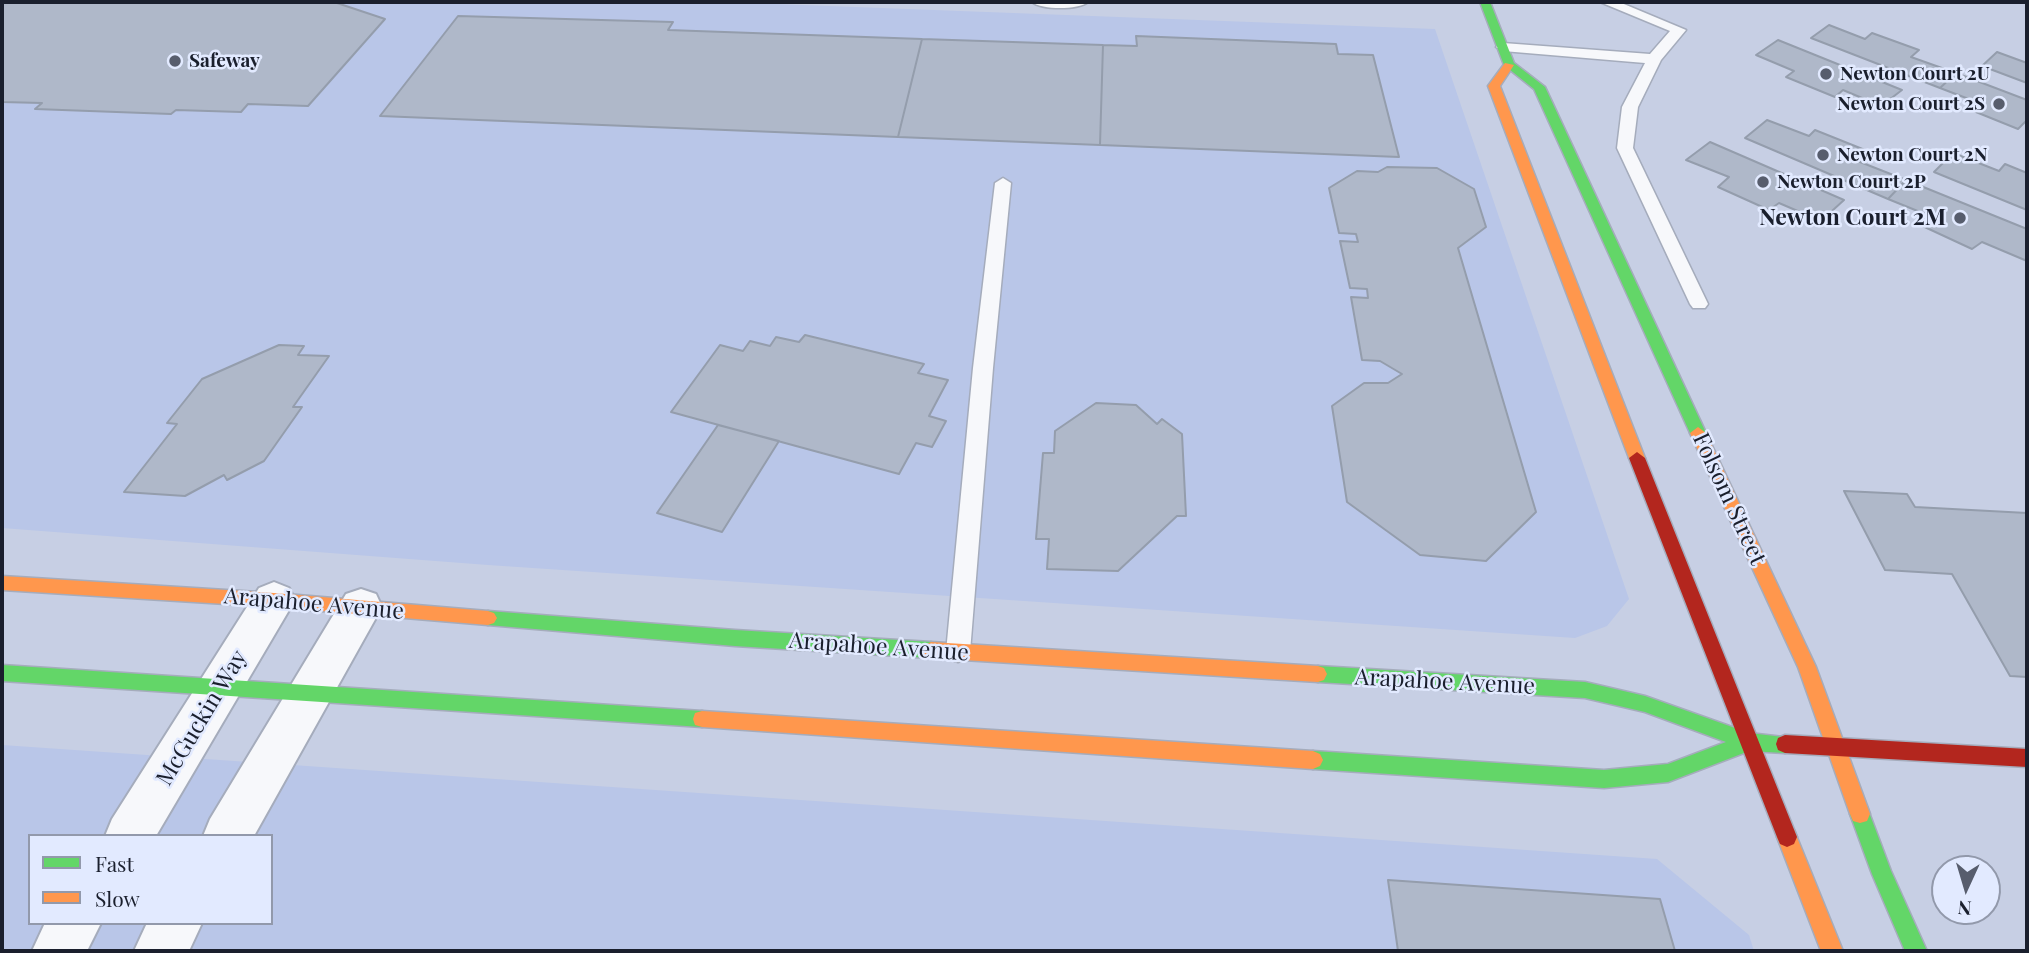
<!DOCTYPE html>
<html>
<head>
<meta charset="utf-8">
<style>
  body { margin:0 }
  #map { position:relative; width:2029px; height:953px; overflow:hidden; background:#c7cfe4; font-family:"Playfair Display",serif }
  canvas { display:block }
  .frame { position:absolute; inset:0; border:4px solid #1a1f2d; pointer-events:none }
  .legend { position:absolute; left:28px; top:834px; width:245px; height:91px; box-sizing:border-box; background:#e2eaff; border:2px solid #9299ab; margin:0; padding:9px 12px; list-style:none; font-size:21px; color:#1a1f2d }
  .legend li { display:flex; align-items:center; gap:14px; height:35px }
  .legend b { width:35px; border:2px solid #9299ab }
  .north { position:absolute; left:1931px; top:855px; width:70px; height:70px; box-sizing:border-box; background:#e2eaff; border:2px solid #9299ab; border-radius:50%; rotate:184deg; font-size:19px; font-weight:700; line-height:28px; text-align:center; color:#1a1f2d }
  .north::after { content:''; display:block; margin:auto; width:24px; height:32px; background:#575d6d; clip-path:polygon(50% 0,100% 100%,50% 72%,0 100%) }
</style>
</head>
<body>
<div id="map">
<canvas width="2029" height="953"></canvas>
<div class="frame"></div>
<ul class="legend">
<li><b style="height:9px;background:#63d668"></b>Fast</li>
<li><b style="height:9px;background:#ff974d"></b>Slow</li>
</ul>
<div class="north">N</div>
</div>
<script>
const g = document.querySelector('canvas').getContext('2d');
g.lineJoin = 'round';
function fillPath(path, color) { g.fillStyle = color; g.fill(path, 'evenodd'); }
function trace(path, color, width, dash) { g.strokeStyle = color; g.lineWidth = width; g.lineCap = dash ? 'butt' : 'round'; g.setLineDash(dash || []); g.stroke(path); }
function write(font, color, halo, rows, align = 'center') {
  g.font = font + ' "Playfair Display",serif'; g.lineWidth = 5; g.setLineDash([]); g.textBaseline = 'middle'; g.strokeStyle = halo; g.fillStyle = color; for (const [text, x, y, turn = 0] of rows) {
    g.save(); g.translate(x, y); g.rotate((+turn || 0) * Math.PI / 180); g.textAlign = isNaN(turn) ? turn : align; if (halo) g.strokeText(text, 0, 0); g.fillText(text, 0, 0); g.restore();
  }
}
const built = new Path2D(`
  M 2,2 L 723,2 L 1435,29 L 1629,599 L 1607,626 L 1575,638 L 488,565 L 2,528 Z
  M 2,745 L 1657,859 L 1749,935 L 1754,951 L 2,951 ZM 30,836 L 271,836 L 271,923 L 30,923 Z`);
const building = new Path2D(`
  M 2,2 L 334,2 L 385,19 L 308,106 L 248,104 L 241,112 L 176,110 L 171,114 L 35,109 L 42,103 L 2,102 Z
  M 458,16 L 673,22 L 668,30 L 922,39 L 898,137 L 380,116 Z
  M 1829,25 L 1865,39 L 1872,33 L 1919,50 L 1911,57 L 1956,73 L 1940,88 L 1811,38 Z
  M 1136,36 L 1336,44 L 1338,54 L 1373,55 L 1399,157 L 1100,145 L 1103,45 L 1137,46 Z
  M 922,39 L 1103,45 L 1100,145 L 898,137 Z
  M 1778,40 L 1902,90 L 1881,106 L 1843,90 L 1835,97 L 1786,77 L 1794,71 L 1756,55 Z
  M 1997,52 L 2027,63 L 2027,83 L 1982,66 Z
  M 1956,73 L 2027,100 L 2027,123 L 2025,122 L 2018,129 L 1966,108 L 1974,101 L 1940,88 Z
  M 1767,120 L 1809,136 L 1815,130 L 1865,150 L 1855,160 L 1906,180 L 1888,199 L 1745,138 Z
  M 1710,142 L 1844,200 L 1821,221 L 1779,203 L 1769,210 L 1718,187 L 1729,177 L 1686,160 Z
  M 1953,153 L 1999,171 L 2005,164 L 2027,173 L 2027,210 L 1934,172 Z
  M 1387,167 L 1437,168 L 1474,189 L 1486,227 L 1458,248 L 1536,512 L 1486,561 L 1420,555 L 1347,502 L 1332,406 L 1364,383 L 1388,383 L 1402,374 L 1380,361 L 1362,360 L 1351,297 L 1368,298 L 1367,289 L 1350,288 L 1340,241 L 1358,242 L 1356,234 L 1339,233 L 1329,188 L 1357,171 L 1378,172 Z
  M 1906,180 L 2027,229 L 2027,261 L 1982,242 L 1972,249 L 1916,223 L 1925,214 L 1888,199 Z
  M 805,335 L 924,364 L 918,373 L 948,380 L 929,416 L 946,421 L 932,447 L 916,443 L 899,474 L 671,412 L 720,345 L 743,351 L 750,341 L 770,346 L 776,337 L 799,342 Z
  M 279,345 L 304,346 L 298,355 L 329,356 L 293,407 L 302,407 L 264,461 L 227,480 L 224,475 L 185,496 L 124,492 L 177,424 L 167,423 L 202,379 Z
  M 1096,403 L 1136,405 L 1157,424 L 1162,419 L 1182,434 L 1186,516 L 1177,516 L 1118,571 L 1047,569 L 1049,539 L 1036,539 L 1043,453 L 1054,453 L 1055,431 Z
  M 718,425 L 779,441 L 722,532 L 657,513 Z
  M 1844,491 L 1907,494 L 1915,507 L 2027,513 L 2027,677 L 2010,676 L 1952,574 L 1885,570 Z
  M 1388,880 L 1660,899 L 1675,951 L 1398,951 Z`);
const lane = new Path2D(`
  M 1032,2 L 1088,2 C 1078,10 1042,10 1032,2 Z
  M 1600,2 L 1619,2 L 1686,30 L 1661,60 L 1638,107 L 1633,148 L 1708,304 L 1705,308 L 1693,308 L 1690,304 L 1617,148 L 1622,107 L 1645,63 L 1503,51 L 1496,47 L 1503,43 L 1650,54 L 1670,31 Z
  M 1003,178 L 1011,183 L 993,368 L 970,652 L 966,659 L 958,662 L 950,659 L 946,652 L 973,368 L 995,183 Z`);
const street = new Path2D(`
  M 274,582 L 289,588 L 295,600 L 156,836 L 105,836 L 112,819 L 259,588 Z
  M 361,589 L 376,594 L 382,607 L 254,836 L 203,836 L 210,819 L 346,594 Z
  M 45,923 L 101,923 L 87,951 L 32,951 Z
  M 147,923 L 202,923 L 189,951 L 134,951 Z`);
const fast = new Path2D(`
  M 1480,2 L 1490,2 L 1514,63 L 1545,87 L 1706,433 L 1703,437 L 1698,439 L 1690,433 L 1534,89 L 1504,65 Z
  M 488,611 L 735,630 L 931,642 L 937,645 L 940,650 L 937,655 L 931,658 L 735,646 L 488,625 L 482,623 L 479,618 L 482,613 Z
  M 2,665 L 702,711 L 709,713 L 711,719 L 709,725 L 702,727 L 2,681 Z
  M 1318,666 L 1585,682 L 1645,696 L 1749,733 L 1792,738 L 1794,744 L 1792,750 L 1785,753 L 1749,751 L 1668,782 L 1604,788 L 1313,769 L 1306,766 L 1303,760 L 1306,754 L 1313,751 L 1604,770 L 1668,764 L 1726,742 L 1645,712 L 1585,698 L 1318,682 L 1312,680 L 1309,674 L 1312,668 Z
  M 1860,805 L 1867,807 L 1891,871 L 1927,951 L 1905,951 L 1872,874 L 1850,814 L 1853,807 Z`);
const slow = new Path2D(`
  M 1505,63 L 1514,65 L 1500,86 L 1645,458 L 1642,462 L 1637,464 L 1629,458 L 1488,86 Z
  M 1698,427 L 1706,433 L 1816,667 L 1870,814 L 1867,821 L 1860,823 L 1853,821 L 1850,814 L 1798,667 L 1690,433 Z
  M 2,576 L 274,593 L 488,611 L 494,613 L 497,618 L 494,623 L 488,625 L 274,607 L 2,590 Z
  M 931,642 L 1318,666 L 1324,668 L 1327,674 L 1324,680 L 1318,682 L 931,658 L 925,655 L 922,650 L 925,645 Z
  M 702,711 L 1313,751 L 1320,754 L 1323,760 L 1320,766 L 1313,769 L 702,727 L 695,725 L 693,719 L 695,713 Z
  M 1787,827 L 1794,830 L 1843,951 L 1821,951 L 1777,837 L 1780,830 Z`);
const jam = new Path2D(`
  M 1637,452 L 1645,458 L 1797,837 L 1794,844 L 1787,847 L 1780,844 L 1777,837 L 1629,458 Z
  M 1785,735 L 2027,749 L 2027,767 L 1785,753 L 1778,750 L 1776,744 L 1778,738 Z`);
const markers = [
  [175,61,7,"#575d6d"],
  [1826,74,7,"#575d6d"],
  [1999,104,7,"#575d6d"],
  [1823,155,7,"#575d6d"],
  [1763,182,7,"#575d6d"],
  [1960,218,7,"#575d6d"]
];
const farPoinames = [
  ["Safeway",189,61],
  ["Newton Court 2U",1840,74],
  ["Newton Court 2S",1985,104,"right"],
  ["Newton Court 2N",1837,155],
  ["Newton Court 2P",1777,182]
];
const poiNames = [
  ["Newton Court 2M",1946,218]
];
const streetNames = [
  ["Folsom Street",1729,499,65],
  ["Arapahoe Avenue",314,604,5],
  ["Arapahoe Avenue",879,647,4],
  ["Arapahoe Avenue",1445,682,3],
  ["McGuckin Way",202,718,-59]
];
fillPath(built, '#b9c6e8');
fillPath(building, '#afb8c9');
trace(building, '#949dac', 2);
trace(lane, '#a5acbc', 3);
trace(street, '#a5acbc', 4);
trace(fast, '#a5acbc', 3);
trace(slow, '#a5acbc', 3);
trace(jam, '#a5acbc', 3);
fillPath(lane, '#f7f8fb');
fillPath(street, '#f7f8fb');
fillPath(fast, '#63d668');
fillPath(slow, '#ff974d');
fillPath(jam, '#b3261e');
for (const [x, y, r, color] of markers) { const dot = new Path2D(); dot.arc(x, y, r, 0, 2 * Math.PI); g.fillStyle = color; g.fill(dot); trace(dot, '#e2eaff', 2.5); }
write('bold 19px', '#1a1f2d', '#e2eaff', farPoinames, 'left');
write('bold 23px', '#1a1f2d', '#e2eaff', poiNames, 'right');
write('23px', '#1a1f2d', '#e2eaff', streetNames);
</script>
</body>
</html>
